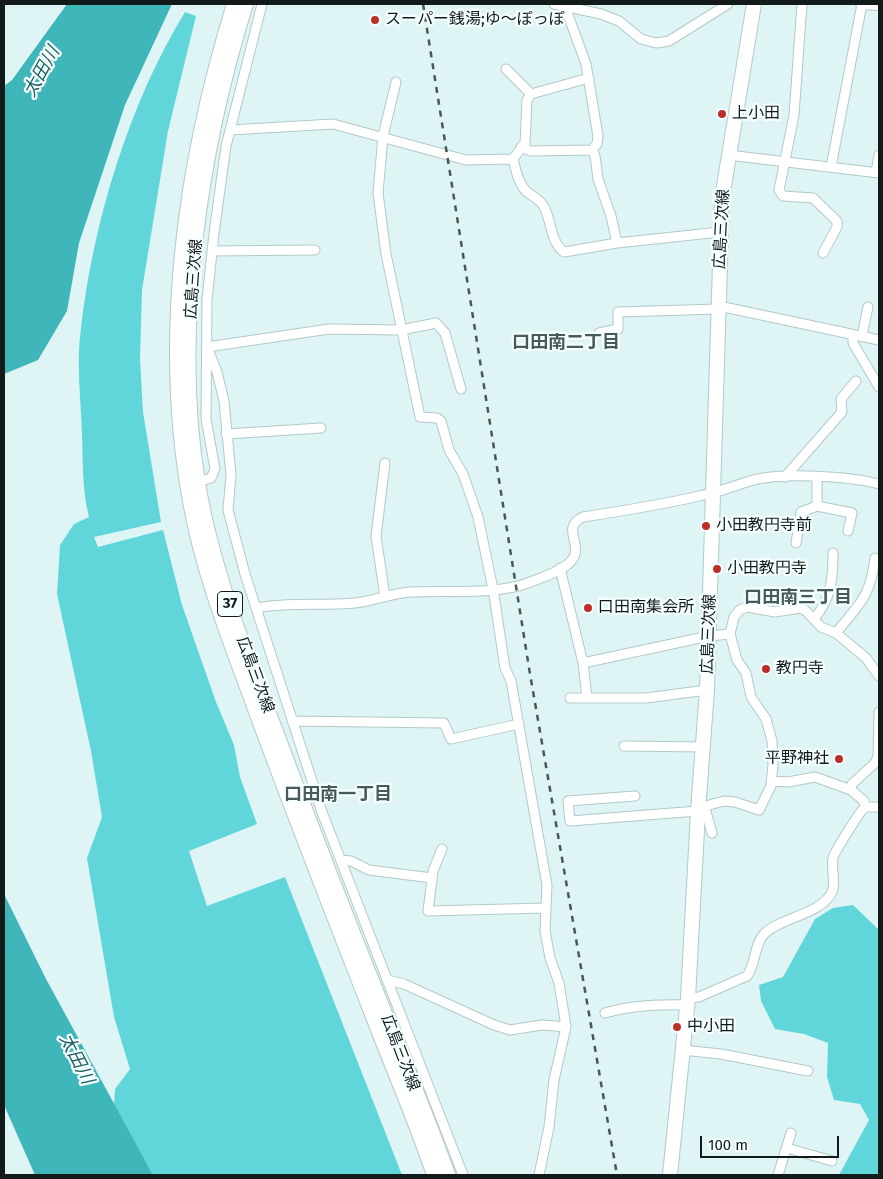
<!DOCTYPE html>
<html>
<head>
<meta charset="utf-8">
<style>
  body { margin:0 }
  #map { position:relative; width:883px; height:1179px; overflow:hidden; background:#def4f5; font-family:"Fira Sans",sans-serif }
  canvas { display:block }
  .frame { position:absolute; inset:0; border:5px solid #121a1a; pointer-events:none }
  .scale { position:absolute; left:700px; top:1136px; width:139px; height:22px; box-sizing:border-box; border:2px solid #121a1a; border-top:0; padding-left:6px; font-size:15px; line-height:18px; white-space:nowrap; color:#121a1a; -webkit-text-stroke:4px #f6ffff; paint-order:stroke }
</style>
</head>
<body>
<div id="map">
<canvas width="883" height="1179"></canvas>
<div class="frame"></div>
<div class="scale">100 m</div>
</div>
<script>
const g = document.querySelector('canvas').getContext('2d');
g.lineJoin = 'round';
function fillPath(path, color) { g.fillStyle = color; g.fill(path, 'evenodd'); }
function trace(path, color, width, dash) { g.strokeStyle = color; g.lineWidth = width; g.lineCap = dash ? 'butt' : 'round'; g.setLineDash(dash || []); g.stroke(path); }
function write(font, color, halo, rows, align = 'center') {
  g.font = font + ' "Fira Sans","Noto Sans JP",sans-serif'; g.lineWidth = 4.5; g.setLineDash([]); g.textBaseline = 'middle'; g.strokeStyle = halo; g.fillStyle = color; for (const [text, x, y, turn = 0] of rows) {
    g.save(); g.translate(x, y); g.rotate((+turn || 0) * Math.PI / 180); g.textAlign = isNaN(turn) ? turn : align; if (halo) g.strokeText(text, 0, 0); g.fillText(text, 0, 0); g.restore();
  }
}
const green = new Path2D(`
  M 185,12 L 196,16 L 168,131 L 142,290 L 140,359 L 143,412 L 161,522 L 94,537 L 98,547 L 163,530 L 182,605 L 216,702 L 234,745 L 240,777 L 257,824 L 189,851 L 207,906 L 285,877 L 402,1175 L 153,1175 L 114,1105 L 115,1089 L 130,1069 L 114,1017 L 87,858 L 102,817 L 91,751 L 57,594 L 60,545 L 74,524 L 89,517 C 82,491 83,461 82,434 C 81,400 76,362 81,328 C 93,223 129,103 185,12 Z
  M 853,905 L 879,930 L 879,1175 L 839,1175 L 869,1120 L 860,1104 L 834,1100 L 827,1077 L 828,1043 L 804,1034 L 775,1029 L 761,1001 L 759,985 L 783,977 L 815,919 L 833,908 Z`);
const water = new Path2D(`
  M 67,4 L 172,4 L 125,105 L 79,243 L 67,311 L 38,360 L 4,374 L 4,86 L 12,80 Z
  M 4,894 L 46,979 L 153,1175 L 35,1175 L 4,1105 Z`);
const minor = new Path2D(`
  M 554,4 L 601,14 L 619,21 L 641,39 L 656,43 L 669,41 L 728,4
  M 564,4 L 586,64 L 598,136 L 597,144 L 592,150
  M 802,4 L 794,115 L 779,190 L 783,196 L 813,198 L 837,221 L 837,227 L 823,253
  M 506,69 L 531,94
  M 589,78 L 531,94 L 527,100 L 525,143 L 513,159 C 516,170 518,183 526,191 C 533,197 540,199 544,207 C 552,221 550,242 564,252 L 617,243 L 720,232
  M 396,82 L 383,136 L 378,193 L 386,254 L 420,417 L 437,418 L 441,421 L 449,450 L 463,474 L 478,517 L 493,589 L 505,668 L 511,681 L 547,885 L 545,931 L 550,958 L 559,983 L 566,1027 L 554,1080 L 549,1127 L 539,1175
  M 230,130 L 333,124 L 466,160 L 513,159
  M 521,147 L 531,151 L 592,150 L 595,156 L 598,179 L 611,216 L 617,243
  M 728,155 L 879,173
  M 831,167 L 862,4
  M 876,172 L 879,155
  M 212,251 L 315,250
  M 719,306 L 879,340
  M 599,333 L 618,329 L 618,312 L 719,309
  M 853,335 L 853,343 L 879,387
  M 862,336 L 868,307
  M 461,389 L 445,333 L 436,323 L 401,330 L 329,329 L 207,347 L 217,372 L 224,401 L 231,475 L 228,510 L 245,574 L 322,812 L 463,1175
  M 226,434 L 321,428
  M 785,477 L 842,412 L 841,399 L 856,381
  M 195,483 L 211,478 L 215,469 L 206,419 L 207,300 L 214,233 L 226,146 L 262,4
  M 817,506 L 817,478
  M 796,543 L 801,512 L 817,506 L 852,513 L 848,531
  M 560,568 L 583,663 L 587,698
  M 385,597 L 376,536 L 385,463
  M 256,608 C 288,602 322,606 355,603 C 373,601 392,593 411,592 C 445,590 496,595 528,583 C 540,578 564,571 572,560 C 584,545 560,528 583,517 C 622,511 661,505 699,496 C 717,493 733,486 750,481 C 781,472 848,476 879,484
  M 814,619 C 831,599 833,579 833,553
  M 836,633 C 860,603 870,598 875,558
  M 583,663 L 709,636 L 730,634
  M 570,698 L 646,698 L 707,690
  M 292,721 L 444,723 L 451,739 L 519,724
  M 624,746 L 703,747
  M 771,781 L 788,782 L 815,777 L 851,790
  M 635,796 L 568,801 L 570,821 L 698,811
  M 865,807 L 864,801 L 851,790 L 852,784 L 875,763 L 878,757 L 879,712
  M 698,808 L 724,801 L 735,802 L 759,810 L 771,786 L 773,764 L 772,741 L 766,719 L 751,697 L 746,673 L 737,660 L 730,634 L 734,617 L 740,610 L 747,607 L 775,612 L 800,608 L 806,611 L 821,627 L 836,633 L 866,658 L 879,676
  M 705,808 L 712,833
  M 442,849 L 433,871 L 428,911 L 546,908
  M 341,860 L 351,861 L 369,870 L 432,878
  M 387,980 L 404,984 L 494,1025 L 510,1030 L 542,1025 L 566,1027
  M 688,998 L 699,997 L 747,976 C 756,964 754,945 764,934 C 781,917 821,915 832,892 C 836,883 831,868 833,858 C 835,851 860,811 865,807 L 879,807
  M 605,1013 C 632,1005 658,1004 687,1005
  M 682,1050 L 721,1054 L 808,1071
  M 787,1148 L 832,1161
  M 778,1175 L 791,1133`);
const tertiary = new Path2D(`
  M 861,4 L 879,5`);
const primary = new Path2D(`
  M 234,4 C 185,162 160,336 190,501 C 203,575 232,646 258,717 C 294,815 332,912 370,1009 C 391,1064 415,1119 434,1175
  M 246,4 C 200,150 173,330 198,483 C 212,567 244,649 275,729 C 311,826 349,924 388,1021 C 408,1072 430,1123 448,1175
  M 670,1175 L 688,998 L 698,811 L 707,690 L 722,198 L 754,4`);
const rail = new Path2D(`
  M 423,4 L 530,674 L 617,1175`);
const markers = [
  [375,20,5,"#bc2e26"],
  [722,114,5,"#bc2e26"],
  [706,526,5,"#bc2e26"],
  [717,569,5,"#bc2e26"],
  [588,608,5,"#bc2e26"],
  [766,669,5,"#bc2e26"],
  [839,759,5,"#bc2e26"],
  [677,1027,5,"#bc2e26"]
];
const shields = [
  [230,604,25]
];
const shieldNames = [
  ["37",230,604]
];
const poiNames = [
  ["スーパー銭湯;ゆ～ぽっぽ",385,20],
  ["上小田",732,114],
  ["小田教円寺前",716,526],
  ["小田教円寺",727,569],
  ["口田南集会所",598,608],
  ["教円寺",776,669],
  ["平野神社",829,759,"right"],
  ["中小田",687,1027]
];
const streetNames = [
  ["広島三次線",722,229,-87],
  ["広島三次線",194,279,-86],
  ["広島三次線",709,634,-88],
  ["広島三次線",255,675,70],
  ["広島三次線",400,1053,69]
];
const waterNames = [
  ["太田川",42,72,-61],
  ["太田川",76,1059,63]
];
const neighbourhoodNames = [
  ["口田南二丁目",566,343],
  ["口田南三丁目",798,598],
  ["口田南一丁目",338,795]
];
fillPath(green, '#61d6da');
fillPath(water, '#3fb6b9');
trace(minor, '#b3c9c9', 11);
trace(tertiary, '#b3c9c9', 12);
trace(primary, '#b3c9c9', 16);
trace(minor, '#fff', 9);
trace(tertiary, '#fff', 10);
trace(primary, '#fff', 14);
trace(rail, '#4b5757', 2.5, [6, 6]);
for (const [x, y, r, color] of markers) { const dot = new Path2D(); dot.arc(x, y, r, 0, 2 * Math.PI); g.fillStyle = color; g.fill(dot); trace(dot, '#f6ffff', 2); }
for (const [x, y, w] of shields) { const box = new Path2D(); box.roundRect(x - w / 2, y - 12.5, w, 25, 4); g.fillStyle = '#f6ffff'; g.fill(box); trace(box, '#121a1a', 1); }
write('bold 15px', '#121a1a', null, shieldNames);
write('16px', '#121a1a', '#f6ffff', poiNames, 'left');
write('16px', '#121a1a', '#f6ffff', streetNames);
write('italic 18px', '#216163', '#f6ffff', waterNames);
write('bold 18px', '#475a5b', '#f6ffff', neighbourhoodNames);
</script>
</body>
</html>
